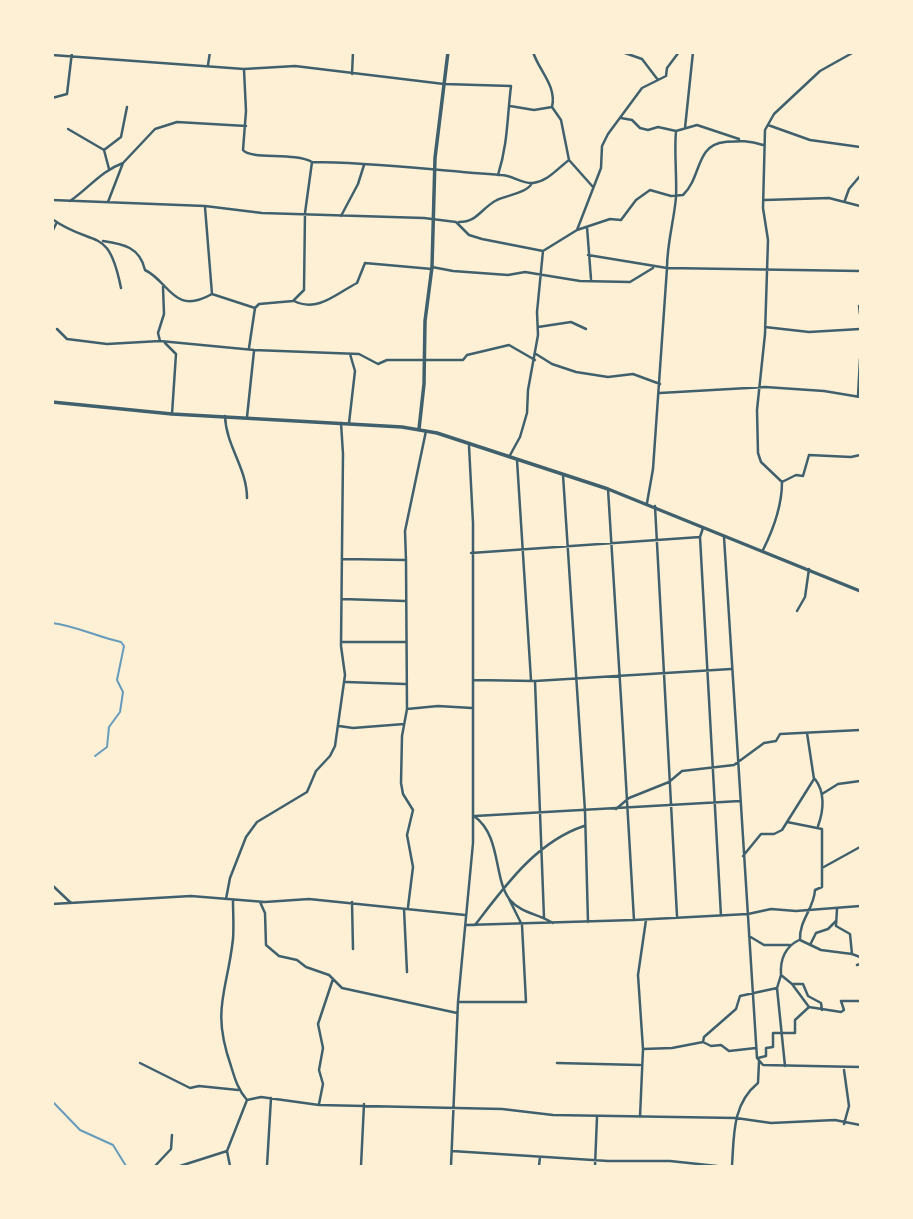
<!DOCTYPE html>
<html>
<head>
<meta charset="utf-8">
<style>
  body { margin:0 }
  #map { position:relative; width:913px; height:1219px; overflow:hidden; background:#fdf0d5; font-family:"Open Sans",sans-serif }
  canvas { display:block }
  .frame { position:absolute; inset:0; border:54px solid #fdf0d5; pointer-events:none }
</style>
</head>
<body>
<div id="map">
<canvas width="913" height="1219"></canvas>
<div class="frame"></div>
</div>
<script>
const g = document.querySelector('canvas').getContext('2d');
g.lineJoin = 'round';
function trace(path, color, width, dash) { g.strokeStyle = color; g.lineWidth = width; g.lineCap = dash ? 'butt' : 'round'; g.setLineDash(dash || []); g.stroke(path); }
const stream = new Path2D(`
  M 52,623 C 77,626 97,637 121,642 L 124,646 L 117,680 L 123,692 L 120,712 L 109,727 L 107,747 L 95,756
  M 52,1101 L 80,1130 L 113,1145 L 126,1166`);
const minor = new Path2D(`
  M 533,52 C 539,71 557,86 552,107
  M 622,52 L 642,59 L 658,80
  M 52,55 L 244,69 L 295,66 L 444,84 L 511,86 C 507,119 508,143 498,175
  M 208,65 L 210,52
  M 244,70 L 246,111 L 243,150 C 251,160 294,152 312,162 C 375,162 439,171 501,175 C 512,175 522,184 533,183 C 548,181 557,169 569,160
  M 352,74 L 353,52
  M 52,98 L 67,94 L 72,52
  M 510,106 L 534,110 L 552,107
  M 552,107 L 561,120 L 569,160 L 593,187
  M 621,118 L 632,120 L 640,128 L 648,130 L 658,127 L 676,131 L 697,125 L 739,139
  M 768,125 L 810,140 L 860,147
  M 685,128 L 693,52
  M 68,129 L 104,150 L 109,169
  M 104,150 L 121,137 L 127,107
  M 52,200 L 205,206 L 262,213 L 424,218 L 456,222 L 469,235 L 482,239 L 543,251 L 577,230 L 610,219 L 621,220 L 636,200 L 650,190 L 671,196 L 683,195 C 702,177 695,145 725,142 C 739,141 748,140 763,145
  M 765,200 L 829,198 L 860,206
  M 845,200 L 849,189 L 860,176
  M 70,201 C 89,188 101,171 123,163
  M 108,202 L 123,163 L 155,129 L 177,122 L 246,126
  M 205,207 L 212,294 L 255,308
  M 341,216 L 358,184 L 364,165
  M 52,219 C 95,249 108,224 121,288
  M 459,222 C 478,222 481,208 497,200 C 508,195 527,193 532,183
  M 587,227 L 591,279
  M 577,230 L 601,168 L 602,146 L 608,134 L 642,88 L 666,76 L 667,68 L 679,52
  M 52,232 L 57,222
  M 103,241 C 123,244 140,247 145,270 C 170,282 173,316 212,294
  M 588,255 L 667,268 C 667,243 674,221 676,197 C 677,175 674,153 676,131
  M 432,267 L 453,271 L 508,275 L 525,272 L 580,281 L 630,282 L 653,268
  M 294,301 C 318,313 337,293 357,283 L 365,263 L 432,269
  M 859,306 L 860,314
  M 538,327 L 571,322 L 586,329
  M 765,327 L 809,332 L 860,329
  M 57,329 L 67,339 L 107,344 L 160,341 L 254,350 L 359,354 L 378,364 L 387,360 L 463,360 L 467,355 L 509,345 L 535,360
  M 160,341 L 158,333 L 164,314 L 163,287
  M 165,343 L 176,354 L 172,414
  M 249,348 L 255,308 L 259,304 L 293,301 L 304,290 L 305,213 L 312,162
  M 536,354 L 552,364 L 576,372 L 608,377 L 633,374 L 660,384
  M 660,393 L 765,387 L 824,391 L 860,397
  M 858,396 L 860,359
  M 225,416 C 226,446 247,468 247,498
  M 247,417 L 254,351
  M 349,423 L 355,371 L 350,354
  M 509,457 L 520,437 L 527,413 L 528,390 L 538,335 L 537,312 L 543,251
  M 517,460 L 531,680
  M 563,475 L 585,811 L 588,922
  M 782,482 L 796,475 L 803,476 L 809,455 L 851,457 L 860,455
  M 608,489 C 617,633 626,776 634,920
  M 647,503 L 653,469 L 667,268 L 860,271
  M 655,506 L 677,916
  M 703,528 L 700,537 L 721,916
  M 724,537 L 757,1058 L 763,1065 L 860,1067
  M 763,550 C 774,528 782,506 782,482 L 761,462 L 758,453 L 757,410 L 765,334 L 768,240 L 763,208 L 765,130 L 774,114 L 820,71 L 854,52
  M 471,553 L 700,537
  M 343,559 L 406,560 L 407,709 L 402,736 L 401,783 L 403,794 L 413,810 L 407,835 L 413,867 L 408,907
  M 406,560 L 405,531 L 426,431
  M 342,599 L 405,601
  M 797,611 L 805,597 L 809,569
  M 342,642 L 405,642
  M 473,680 L 535,681 L 731,669
  M 535,681 L 544,918
  M 346,682 L 405,684
  M 407,709 L 438,706 L 472,708
  M 339,726 L 353,728 L 404,724
  M 815,779 C 825,792 824,810 818,826
  M 822,794 L 838,784 L 860,781
  M 616,809 L 629,798 L 669,782 L 682,771 L 734,765 L 764,743 L 776,741 L 780,734 L 860,730
  M 474,816 C 502,836 493,879 510,900 C 521,913 539,914 553,923
  M 475,816 L 740,801
  M 787,822 L 822,829 L 822,887 L 815,890 C 814,909 799,920 800,940 L 821,950 L 852,954
  M 743,856 L 761,834 L 774,834 L 782,830 L 814,779 L 807,733
  M 822,868 L 860,847
  M 52,885 L 71,903
  M 226,899 L 230,878 L 246,837 L 257,822 L 307,792 L 316,771 L 330,756 L 335,746 L 345,675 L 341,646 L 343,454 L 341,423
  M 233,901 C 233,913 234,926 233,939 C 227,993 211,1009 231,1066 C 235,1079 238,1090 247,1100
  M 260,902 L 265,913 L 266,945 L 279,956 L 297,960 L 306,967 L 329,975 L 342,988 L 457,1013
  M 352,902 L 353,949
  M 52,904 L 191,896 L 265,902 L 309,899 L 465,915
  M 404,909 L 407,972
  M 837,909 L 836,926 L 850,934 L 852,954 L 860,957
  M 466,925 L 634,920 L 748,914 L 771,909 L 796,911 L 860,906
  M 475,925 C 505,886 536,842 584,826
  M 749,936 L 764,945 L 790,945
  M 799,940 C 785,947 780,960 781,975 L 792,984 L 809,1007 L 841,1012 L 844,1010 L 841,1001 L 860,1001
  M 810,945 L 816,933 L 828,929 L 836,921
  M 857,965 L 860,964
  M 792,984 L 803,984 L 808,996 L 821,1003 L 822,1010
  M 777,988 L 781,975
  M 458,1002 L 526,1002 L 522,925 L 509,899
  M 703,1042 L 704,1037 L 736,1009 L 740,996 L 777,988 L 785,1066
  M 643,1049 L 672,1048 L 703,1042 L 711,1046 L 721,1045 L 729,1051 L 756,1048
  M 758,1058 L 766,1056 L 766,1048 L 773,1047 L 773,1033 L 795,1033 L 795,1020 L 809,1007
  M 140,1063 L 190,1088 L 199,1086 L 238,1090
  M 557,1063 L 640,1065
  M 844,1070 L 849,1106 L 844,1124
  M 319,1104 L 323,1084 L 319,1070 L 323,1048 L 318,1024 L 333,979
  M 640,1117 L 643,1049 L 638,975 L 646,920
  M 227,1151 L 230,1166
  M 452,1151 L 608,1161 L 670,1161 L 717,1166
  M 155,1166 L 171,1149 L 172,1135
  M 180,1166 L 227,1151 L 247,1100 L 261,1097 L 319,1105 L 502,1109 L 553,1115 L 736,1118 L 771,1123 L 835,1120 L 860,1125
  M 267,1166 L 271,1098
  M 361,1166 L 364,1104
  M 451,1166 L 458,1002 L 473,843 L 473,523 L 469,446
  M 539,1166 L 540,1157
  M 595,1166 L 597,1117
  M 732,1166 C 734,1136 732,1104 758,1083 L 759,1062`);
const tertiary = new Path2D(`
  M 52,402 L 172,414 L 402,427 L 437,433 L 608,489 L 860,591
  M 419,429 L 424,384 L 425,321 L 432,267 L 435,158 L 448,52`);
trace(stream, '#669bbc', 2);
trace(minor, '#3f606c', 2.5);
trace(tertiary, '#3f606c', 3.5);
</script>
</body>
</html>
